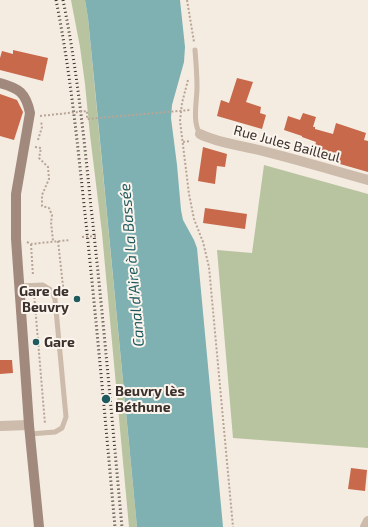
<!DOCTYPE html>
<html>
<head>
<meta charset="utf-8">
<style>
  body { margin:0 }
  canvas { display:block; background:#f4ebe1 }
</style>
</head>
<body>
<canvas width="368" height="527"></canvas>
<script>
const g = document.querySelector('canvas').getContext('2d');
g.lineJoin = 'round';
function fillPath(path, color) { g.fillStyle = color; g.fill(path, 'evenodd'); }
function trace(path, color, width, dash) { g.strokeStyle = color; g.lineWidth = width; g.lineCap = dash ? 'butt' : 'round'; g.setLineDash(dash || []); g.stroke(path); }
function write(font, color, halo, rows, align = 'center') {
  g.font = font + ' "Exo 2",sans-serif'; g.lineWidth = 4; g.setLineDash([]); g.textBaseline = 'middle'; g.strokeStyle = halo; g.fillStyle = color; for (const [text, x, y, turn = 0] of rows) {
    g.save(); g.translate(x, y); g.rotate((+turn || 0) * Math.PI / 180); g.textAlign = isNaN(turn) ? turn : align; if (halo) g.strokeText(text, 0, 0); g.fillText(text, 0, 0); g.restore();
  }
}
const green = new Path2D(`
  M 71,0 L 85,0 L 88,18 L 137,527 L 129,527 L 102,233 L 90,135 L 85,84 L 80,47 Z
  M 264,165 L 368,194 L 368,448 L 233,438 L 217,250 L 252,253 Z`);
const water = new Path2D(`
  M 85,0 L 180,0 L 185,47 L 184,62 L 172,105 L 171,118 L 177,165 L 181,210 L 183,220 L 194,240 L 197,248 L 223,527 L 137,527 L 96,99 L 88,18 Z`);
const building = new Path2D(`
  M 13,50 L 48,58 L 43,81 L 0,70 L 0,58 L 2,51 L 13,54 Z
  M 237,78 L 253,82 L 246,102 L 261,107 L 260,113 L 266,115 L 262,129 L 217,116 L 221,100 L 229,103 Z
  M 0,94 L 17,100 L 23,112 L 14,140 L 0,136 Z
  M 303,113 L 316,117 L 313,127 L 315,127 L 315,129 L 333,134 L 336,123 L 366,133 L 364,140 L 368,141 L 368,172 L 312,156 L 316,142 L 302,137 L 302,136 L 284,130 L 288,116 L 300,120 Z
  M 203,147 L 227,154 L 225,167 L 217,166 L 215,184 L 198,181 Z
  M 205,208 L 247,214 L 245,229 L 203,223 Z
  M 0,360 L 12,360 L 13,373 L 0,374 Z
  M 351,468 L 367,470 L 365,491 L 348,489 Z`);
const path = new Path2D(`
  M 187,0 L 194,42
  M 188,80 L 182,103 L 180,121 L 189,194 L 194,219 L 203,242 L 209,267 L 233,527
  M 38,140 L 42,127 L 41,121
  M 183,142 L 191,141
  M 35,147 L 41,148 L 39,158 L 48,167 L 49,179 L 42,195 L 42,206 L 49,208 L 52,215 L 51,222 L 53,241
  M 82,237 L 97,236
  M 58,241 L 64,295
  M 27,242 L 31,244 L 70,240
  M 31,244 L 33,276
  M 34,293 L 45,424`);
const lane = new Path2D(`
  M 195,50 C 196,62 197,75 197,87 C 197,101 192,122 200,134
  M 19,286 L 43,285 L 51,290 L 55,299 L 66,417 L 62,428 L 55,432 L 30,434`);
const street = new Path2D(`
  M 200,134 C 218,143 239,145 259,150 C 295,159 332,170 368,180
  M 0,426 L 29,425
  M 365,527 L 368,521`);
const secondary = new Path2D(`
  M 0,83 C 19,88 26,93 30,113 L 16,194 L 16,239 L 29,425 L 39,527`);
const rail = new Path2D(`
  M 56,0 C 69,64 76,130 83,195 C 95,306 105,416 115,527
  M 63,0 C 77,68 84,138 91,207 C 103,314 112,420 122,527`);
const pathBridge = new Path2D(`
  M 40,116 L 87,111 L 87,119 L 190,110`);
const markers = [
  [77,299,4,"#1f5a5e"],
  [36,342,4,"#1f5a5e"],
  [106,399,5,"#1f5a5e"]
];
const streetNames = [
  ["Rue Jules Bailleul",287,144,15]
];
const poiNames = [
  ["Gare de",69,291,"right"],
  ["Beuvry",69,307,"right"],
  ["Gare",44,342],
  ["Beuvry lès",115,391],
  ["Béthune",115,407]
];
const waterNames = [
  ["Canal d'Aire à La Bassée",132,265,-95]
];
fillPath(green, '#b8c4a0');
fillPath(water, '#7fb0b2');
fillPath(building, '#c8694b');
trace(path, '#b9a596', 2, [2, 2]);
trace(lane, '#cdbbac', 5);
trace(street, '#cdbbac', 10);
trace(secondary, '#a18a7d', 10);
trace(rail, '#3b302b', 3, [1, 3]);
trace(pathBridge, '#b9a596', 2, [2, 2]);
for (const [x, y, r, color] of markers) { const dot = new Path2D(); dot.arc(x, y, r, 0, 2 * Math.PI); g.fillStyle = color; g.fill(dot); trace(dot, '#fbf5ee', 1.5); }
write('14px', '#3b302b', '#fbf5ee', streetNames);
write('bold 14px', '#3b302b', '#fbf5ee', poiNames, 'left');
write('italic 15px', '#1f5a5e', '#fbf5ee', waterNames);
</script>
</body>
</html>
